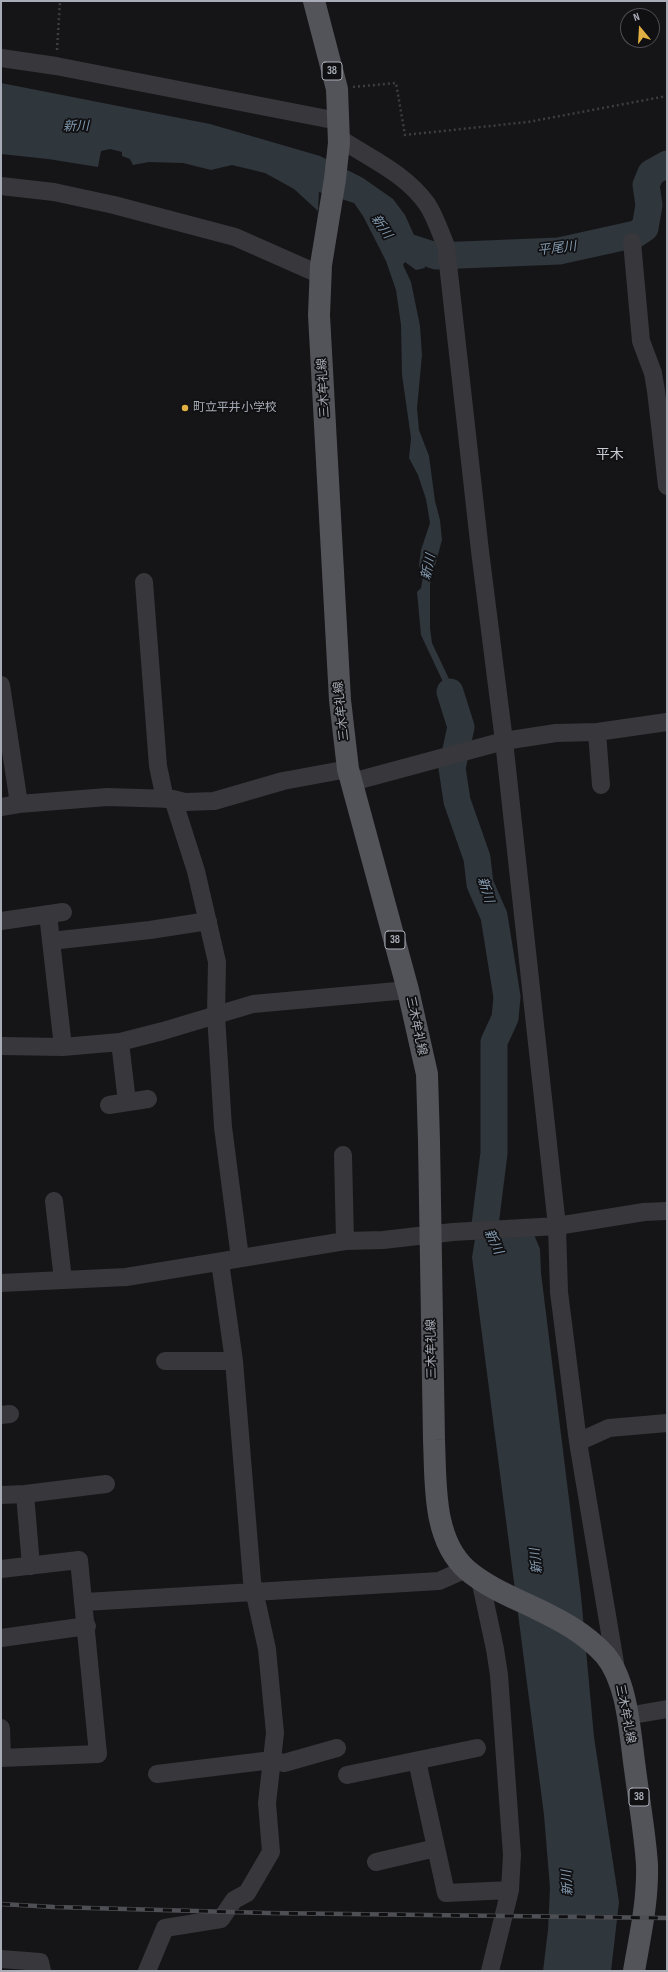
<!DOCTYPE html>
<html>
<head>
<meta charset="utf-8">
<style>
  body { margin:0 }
  #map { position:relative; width:668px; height:1972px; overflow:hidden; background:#151517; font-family:"Sofia Sans Condensed",sans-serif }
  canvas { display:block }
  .frame { position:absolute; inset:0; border:2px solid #a8acb6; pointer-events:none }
  .north { position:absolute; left:620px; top:8px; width:40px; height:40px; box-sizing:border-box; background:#101012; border:1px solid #4d4e54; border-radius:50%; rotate:342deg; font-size:11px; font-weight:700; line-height:16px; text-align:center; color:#a8acb6 }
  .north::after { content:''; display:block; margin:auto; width:14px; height:18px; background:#e2b042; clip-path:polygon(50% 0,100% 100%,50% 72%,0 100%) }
</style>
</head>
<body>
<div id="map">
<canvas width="668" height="1972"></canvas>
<div class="frame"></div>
<div class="north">N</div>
</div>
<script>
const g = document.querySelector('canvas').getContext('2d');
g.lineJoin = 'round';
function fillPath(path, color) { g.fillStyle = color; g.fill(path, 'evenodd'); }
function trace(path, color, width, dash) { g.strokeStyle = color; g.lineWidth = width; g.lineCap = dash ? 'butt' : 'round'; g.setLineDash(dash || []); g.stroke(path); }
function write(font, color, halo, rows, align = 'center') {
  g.font = font + ' "Sofia Sans Condensed","Noto Sans JP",sans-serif'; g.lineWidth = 3.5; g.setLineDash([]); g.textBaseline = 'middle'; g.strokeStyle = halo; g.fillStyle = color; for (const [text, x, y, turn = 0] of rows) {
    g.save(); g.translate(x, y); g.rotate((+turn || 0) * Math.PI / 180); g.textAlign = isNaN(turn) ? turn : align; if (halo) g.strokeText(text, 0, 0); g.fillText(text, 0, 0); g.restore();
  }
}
const water = new Path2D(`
  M 1,83 L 210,124 L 320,156 L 363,178 L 393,199 L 405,215 L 414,235 L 425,268 L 416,270 L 405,262 L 403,265 L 411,282 L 420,326 L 422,355 L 417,408 L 419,430 L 429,456 L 435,501 L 440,520 L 442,540 L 430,584 L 430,628 L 432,643 L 449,679 L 454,693 L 462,722 L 461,728 L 444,684 L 421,635 L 417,592 L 421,588 L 423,576 L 419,565 L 421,550 L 430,523 L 426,499 L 418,475 L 409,458 L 411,438 L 402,375 L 401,325 L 396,290 L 386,261 L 363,216 L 354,203 L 319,192 L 318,211 L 294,189 L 265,173 L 232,165 L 211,170 L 183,163 L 149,162 L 133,165 L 130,159 L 122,156 L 122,152 L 110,149 L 101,151 L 98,167 L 48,159 L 1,154 Z
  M 529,1223 L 540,1249 L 541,1273 L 581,1596 L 594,1737 L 619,1902 L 611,1971 L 543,1971 L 548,1930 L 550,1888 L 544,1815 L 472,1257 L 475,1239 Z`);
const river = new Path2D(`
  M 393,242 L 436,256 L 559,251 L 636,234 L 645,228 L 649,205 L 646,185 L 651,173 L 667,164
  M 450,692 L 461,727 L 452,768 L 457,801 L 477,858 L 480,884 L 494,916 L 507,997 L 505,1018 L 494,1042 L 494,1153 L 485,1225 L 499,1255`);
const path = new Path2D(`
  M 57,50 L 60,1
  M 353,87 L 396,83 L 405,135 L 528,122 L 667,96`);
const minor = new Path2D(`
  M 1,58 L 56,66 L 338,121
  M 339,138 C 369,158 405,173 427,204 C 435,216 440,232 446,246 L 480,551 L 504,741 L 557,1226 L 559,1292 L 578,1442 L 616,1669
  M 1,186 L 54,192 L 114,205 L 235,237 L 321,275
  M 632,242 L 641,341 L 653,373 L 656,391 L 667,486
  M 144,582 L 158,766 L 165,799
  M 1,685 L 19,804
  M 597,732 L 601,785
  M 352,782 L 504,741 L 556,733 L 597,732 L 667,722
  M 173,799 L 196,871 L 217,962 L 216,1015 L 223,1127 L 240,1258
  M 1,807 L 19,804 L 107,797 L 173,799 L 185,802 L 214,801 L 283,781 L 348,769
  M 48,914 L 63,1047
  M 1,921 L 63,912
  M 51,941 L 150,930 L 208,921
  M 120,1042 L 127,1102
  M 1,1046 L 63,1047 L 120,1042 L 163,1031 L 253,1004 L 408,990
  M 109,1105 L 148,1099
  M 343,1155 L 345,1241
  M 54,1201 L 63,1280
  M 1,1283 L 126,1277 L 345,1241 L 383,1240 L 453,1232 L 557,1226 L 644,1212 L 667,1211
  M 165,1361 L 234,1361
  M 1,1415 L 10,1414
  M 578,1442 L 609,1428 L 667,1423
  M 25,1494 L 31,1566
  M 1,1495 L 25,1494 L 106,1484
  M 1,1569 L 79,1560 L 98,1754 L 1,1758
  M 480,1579 L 495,1649 L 499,1675 L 512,1855 L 510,1890 L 490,1971
  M 85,1602 L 439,1581 L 466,1569
  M 1,1638 L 87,1626
  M 627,1716 L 667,1709
  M 1,1728 L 2,1758
  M 417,1761 L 446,1893 L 510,1890
  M 157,1774 L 272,1760 L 284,1763 L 337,1748
  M 347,1775 L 477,1748
  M 376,1862 L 436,1848
  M 1,1959 L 40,1962 L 42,1971
  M 147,1971 L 165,1928 L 221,1919 L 234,1900 L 247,1893 L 271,1852 L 267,1803 L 275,1733 L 267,1649 L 252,1581 L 234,1361 L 220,1262`);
const major = new Path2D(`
  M 314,1 L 337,89 L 339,143 L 335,179 L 321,265 L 319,315 L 340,700 L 348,769 L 408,990 L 427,1074 L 429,1141 L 434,1440 C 436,1482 432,1539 467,1570 C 487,1587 512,1597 535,1608 C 562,1621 585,1633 605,1655 C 628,1682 630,1735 635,1769 C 639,1801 645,1833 647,1865 C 648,1901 640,1936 634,1971`);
const rail = new Path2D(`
  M 1,1904 L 54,1907 L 267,1913 L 667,1918`);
const markers = [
  [185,408,4,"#e2b042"]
];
const shields = [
  [332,71,20],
  [395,940,20],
  [639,1797,20]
];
const shieldNames = [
  ["38",332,71],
  ["38",395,940],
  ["38",639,1797]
];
const streetNames = [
  ["三木牟礼線",324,388,-93],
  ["三木牟礼線",342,711,-96],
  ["三木牟礼線",416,1026,78],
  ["三木牟礼線",432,1349,-91],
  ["三木牟礼線",625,1714,79]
];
const poiNames = [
  ["町立平井小学校",193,408]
];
const waterNames = [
  ["新川",76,127,-1],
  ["新川",381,227,55],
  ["平尾川",557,249,-7],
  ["新川",429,567,-78],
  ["新川",485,890,73],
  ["新川",493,1242,65],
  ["新川",537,1561,-96],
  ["新川",568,1883,-93]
];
const quarterNames = [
  ["平木",610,455]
];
fillPath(water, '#2f363c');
trace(river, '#2f363c', 27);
trace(path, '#3d3e43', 2.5, [2, 3]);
trace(minor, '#37373c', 18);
trace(major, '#53545a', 22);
trace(rail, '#4e4f54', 4.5);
trace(rail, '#101012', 3, [9]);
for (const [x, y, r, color] of markers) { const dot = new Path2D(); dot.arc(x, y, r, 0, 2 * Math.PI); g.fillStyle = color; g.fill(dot); trace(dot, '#101012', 1.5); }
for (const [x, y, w] of shields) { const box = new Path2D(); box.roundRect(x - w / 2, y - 9, w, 18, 3); g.fillStyle = '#101012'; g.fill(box); trace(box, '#a8acb6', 1); }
write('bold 11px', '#a8acb6', null, shieldNames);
write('12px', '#a8acb6', '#101012', streetNames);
write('12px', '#a8acb6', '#101012', poiNames, 'left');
write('italic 13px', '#8299ae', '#101012', waterNames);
write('14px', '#c9cbd2', '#101012', quarterNames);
</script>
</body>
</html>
